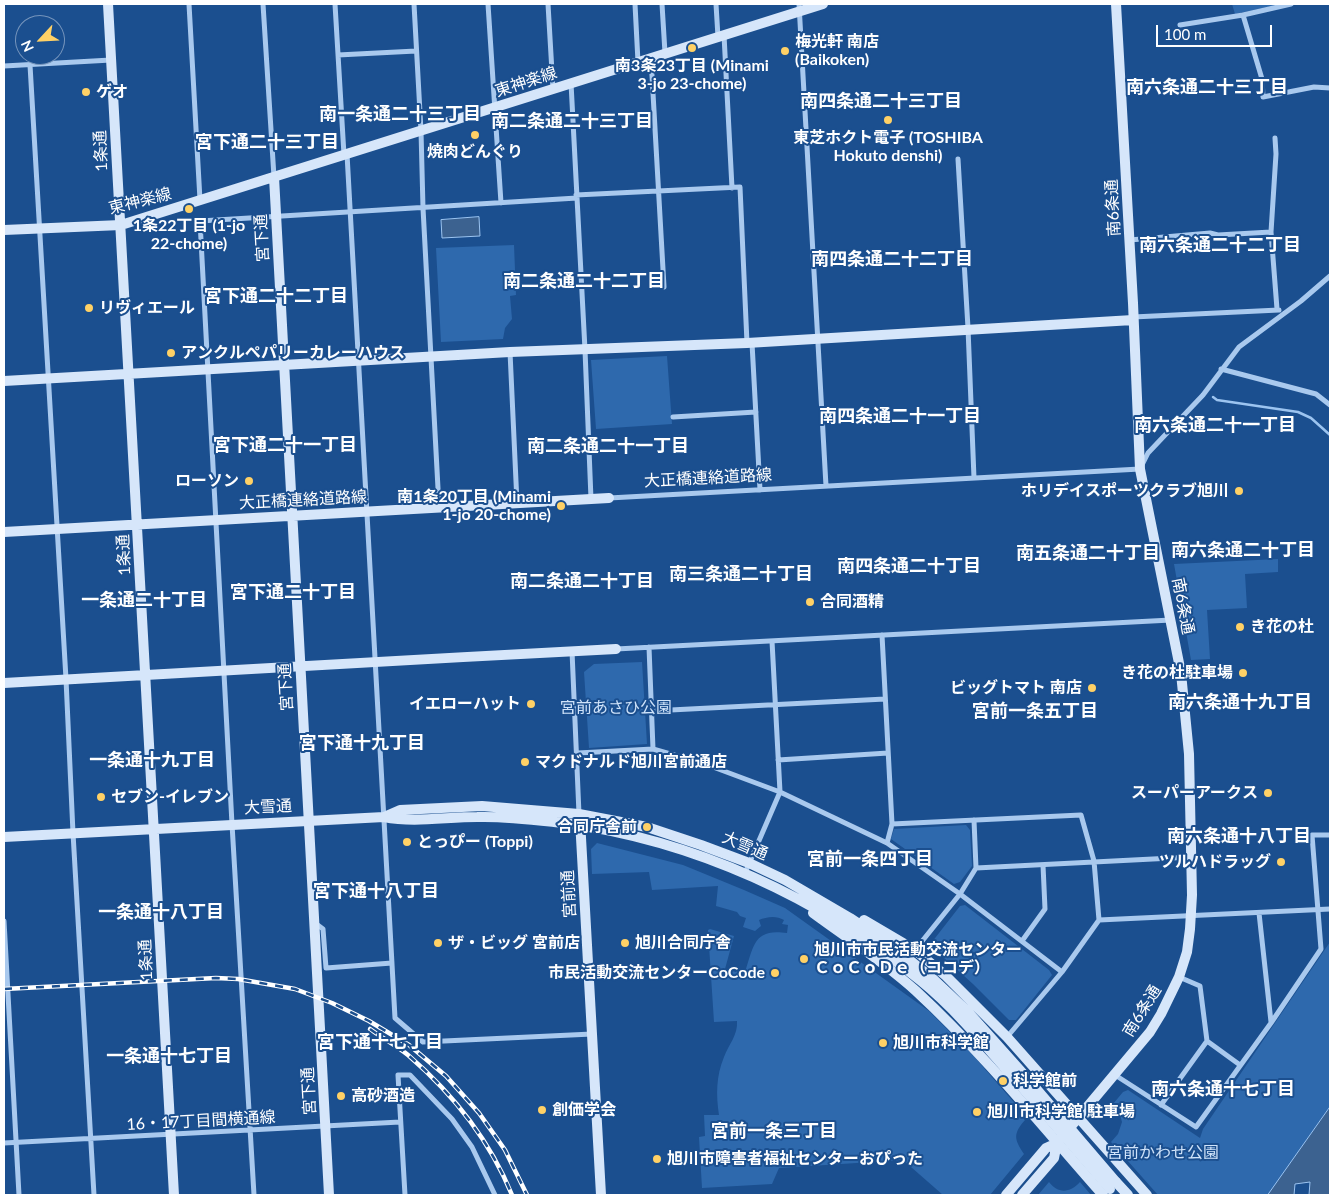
<!DOCTYPE html>
<html>
<head>
<meta charset="utf-8">
<style>
  body { margin:0 }
  #map { position:relative; width:1334px; height:1199px; overflow:hidden; background:#1b4f8f; font-family:Lato,sans-serif }
  canvas { display:block }
  .frame { position:absolute; inset:0; border:5px solid #fff; pointer-events:none }
  .north { position:absolute; left:15px; top:15px; width:50px; height:50px; box-sizing:border-box; background:#1b4f8f; border:1px solid #7695bc; border-radius:50%; rotate:245deg; font-size:14px; font-weight:700; line-height:20px; text-align:center; color:#fff }
  .north::after { content:''; display:block; margin:auto; width:18px; height:22px; background:#ffd166; clip-path:polygon(50% 0,100% 100%,50% 72%,0 100%) }
  .scale { position:absolute; left:1156px; top:25px; width:116px; height:22px; box-sizing:border-box; border:2px solid #fff; border-top:0; padding-left:6px; font-size:15px; line-height:18px; white-space:nowrap; color:#fff; -webkit-text-stroke:4px #1b4f8f; paint-order:stroke }
</style>
</head>
<body>
<div id="map">
<canvas width="1334" height="1199"></canvas>
<div class="frame"></div>
<div class="north">N</div>
<div class="scale">100 m</div>
</div>
<script>
const g = document.querySelector('canvas').getContext('2d');
g.lineJoin = 'round';
function fillPath(path, color) { g.fillStyle = color; g.fill(path, 'evenodd'); }
function trace(path, color, width, dash) { g.strokeStyle = color; g.lineWidth = width; g.lineCap = dash ? 'butt' : 'round'; g.setLineDash(dash || []); g.stroke(path); }
function write(font, color, halo, rows, align = 'center') {
  g.font = font + ' Lato,"Noto Sans JP",sans-serif'; g.lineWidth = 4; g.setLineDash([]); g.textBaseline = 'middle'; g.strokeStyle = halo; g.fillStyle = color; for (const [text, x, y, turn = 0] of rows) {
    g.save(); g.translate(x, y); g.rotate((+turn || 0) * Math.PI / 180); g.textAlign = isNaN(turn) ? turn : align; if (halo) g.strokeText(text, 0, 0); g.fillText(text, 0, 0); g.restore();
  }
}
const green = new Path2D(`
  M 1232,4 L 1281,4 L 1235,14 Z
  M 514,245 L 516,295 L 510,296 L 512,319 L 505,328 L 503,339 L 441,342 L 436,248 Z
  M 667,356 L 672,424 L 596,429 L 591,360 Z
  M 1278,559 L 1278,572 L 1245,574 L 1247,608 L 1207,610 L 1210,659 L 1191,660 L 1174,564 Z
  M 642,662 L 647,744 L 589,748 L 584,672 L 594,664 Z
  M 966,825 L 970,830 L 972,866 L 960,882 L 954,884 L 891,839 L 894,829 Z
  M 597,843 L 683,865 L 744,890 L 785,908 L 929,1011 L 971,1053 L 1018,1107 L 1017,1110 L 1025,1120 C 1013,1134 1014,1139 1024,1154 L 990,1195 L 943,1195 L 903,1160 L 779,1168 L 772,1184 L 702,1188 L 699,1137 L 705,1136 L 704,1115 L 719,1115 C 716,1095 716,1076 724,1057 C 729,1044 738,1035 737,1021 L 714,1022 L 708,930 L 710,929 L 734,936 L 725,969 L 736,972 L 737,969 L 745,972 C 754,945 754,928 787,933 L 788,925 L 782,924 L 784,920 C 776,915 766,917 759,920 L 761,926 L 755,931 L 743,927 L 746,918 L 740,916 L 737,912 L 716,906 L 718,886 L 652,890 L 649,872 L 592,874 L 591,849 Z
  M 965,905 L 1049,970 L 1052,975 L 1016,1020 L 1009,1020 L 973,984 L 934,949 L 932,942 L 960,906 Z
  M 1330,942 L 1330,1106 L 1268,1195 L 1158,1195 L 1111,1142 L 1118,1134 L 1122,1122 L 1118,1108 L 1113,1104 L 1123,1092 L 1128,1090 L 1200,1138 L 1203,1129 Z
  M 1049,1182 C 1058,1194 1070,1193 1080,1182 L 1091,1195 L 1038,1195 Z`);
const water = new Path2D(`
  M 479,217 L 480,236 L 442,238 L 441,220 Z
  M 1330,1107 L 1330,1195 L 1309,1195 L 1310,1182 L 1295,1184 L 1294,1195 L 1268,1195 Z`);
const stream = new Path2D(`
  M 1213,397 L 1217,400 L 1298,412 L 1311,418 L 1330,435`);
const street = new Path2D(`
  M 189,4 L 200,200
  M 263,4 L 274,177
  M 335,4 L 344,155
  M 414,4 L 421,131 L 423,208 L 439,507
  M 488,4 L 501,203
  M 548,4 L 553,89
  M 635,4 L 638,62
  M 662,4 L 665,53
  M 716,4 L 718,37
  M 799,4 L 826,486
  M 1243,15 L 1262,79 L 1263,97 L 1314,87 L 1330,88
  M 1180,25 L 1243,15 L 1291,4
  M 724,35 L 732,188
  M 338,55 L 416,51
  M 651,58 L 664,287
  M 30,65 L 66,679 L 73,833 L 94,1195
  M 4,66 L 111,60
  M 571,83 L 585,350 L 591,499
  M 1275,138 L 1276,154 L 1271,232 L 1277,309
  M 347,154 L 395,1018 L 423,1042 L 592,1034
  M 958,159 L 968,328 L 974,478
  M 576,195 L 740,187 L 747,343
  M 1130,240 L 1210,233 L 1218,235 L 1271,232
  M 1133,317 L 1279,310
  M 752,343 L 760,490
  M 510,352 L 517,503
  M 1221,369 L 1316,394 L 1330,405
  M 673,417 L 756,412
  M 609,498 L 1140,469 L 1148,453 L 1203,395 L 1239,347 L 1301,301 L 1330,276
  M 882,635 L 892,824 L 1081,815 L 1094,861 L 1099,920 L 1062,972 L 1007,1037
  M 649,647 L 653,749
  M 616,649 L 1171,620
  M 572,651 L 579,814
  M 651,711 L 885,699
  M 578,753 L 653,749 L 705,764 L 780,792 L 887,843 L 960,894 L 1062,972
  M 778,760 L 888,753
  M 887,843 L 892,824
  M 976,868 L 1192,857
  M 745,873 L 780,792 L 772,641
  M 1259,913 L 1271,1022
  M 1099,920 L 1330,909
  M 4,921 L 19,1195
  M 315,923 L 323,929 L 326,968 L 392,963
  M 1022,941 L 1045,909 L 1043,865
  M 915,950 L 960,894 L 976,868 L 974,820
  M 1179,977 L 1200,986 L 1207,1041 L 1240,1065
  M 1115,1075 L 1196,1127 L 1271,1023 L 1321,949 L 1312,835 L 1330,835
  M 1161,1105 L 1207,1041
  M 4,1143 L 400,1122
  M 254,1195 L 232,824 L 200,221 L 577,198
  M 405,1195 L 398,1075 L 410,1075 L 452,1119 L 472,1147 L 495,1195`);
const secondary = new Path2D(`
  M 108,4 L 174,1195
  M 274,177 L 329,1195
  M 4,230 L 121,225 L 823,4
  M 4,381 L 510,352 L 747,343 L 1133,320
  M 4,532 L 609,498
  M 4,683 C 208,670 412,660 616,649
  M 384,817 L 400,810 L 482,806 L 579,814 L 647,827 L 701,845 L 749,863 L 785,880 L 850,918 L 895,948 L 933,979 L 969,1013 L 1027,1078
  M 580,820 L 601,1195
  M 4,837 L 384,817 C 414,823 446,817 477,817 C 506,816 536,820 564,823 C 694,840 820,898 921,981 C 958,1011 989,1050 1020,1085
  M 813,913 C 847,938 884,962 916,991 C 984,1054 1042,1126 1103,1195
  M 864,920 L 915,950 L 946,976 L 1007,1037 L 1147,1195
  M 1116,1182 L 1128,1195
  M 1006,1195 L 1046,1148 L 1057,1143
  M 1022,1195 L 1054,1158 L 1057,1143 L 1150,1032 L 1161,1014 L 1179,977 L 1187,952 L 1190,929 L 1192,895 L 1189,754 L 1181,673 L 1140,469 L 1133,303 L 1116,4`);
const rail = new Path2D(`
  M 4,989 L 216,978 L 238,979 L 295,989 L 332,1003 L 369,1021 L 409,1045 L 446,1076 L 479,1113 L 505,1150 L 527,1195
  M 370,1029 C 382,1038 396,1045 408,1055 C 452,1093 490,1141 512,1195`);
const secondaryBridge = new Path2D(`
  M 1027,1078 L 1116,1182
  M 1020,1085 L 1110,1189`);
const markers = [
  [692,48,5,"#ffd166"],
  [785,51,5,"#ffd166"],
  [86,92,5,"#ffd166"],
  [888,120,5,"#ffd166"],
  [475,135,5,"#ffd166"],
  [189,209,5,"#ffd166"],
  [89,308,5,"#ffd166"],
  [171,353,5,"#ffd166"],
  [249,481,5,"#ffd166"],
  [1239,491,5,"#ffd166"],
  [561,506,5,"#ffd166"],
  [810,602,5,"#ffd166"],
  [1240,627,5,"#ffd166"],
  [1243,673,5,"#ffd166"],
  [1092,688,5,"#ffd166"],
  [531,704,5,"#ffd166"],
  [525,762,5,"#ffd166"],
  [1268,793,5,"#ffd166"],
  [101,797,5,"#ffd166"],
  [647,827,5,"#ffd166"],
  [407,842,5,"#ffd166"],
  [1281,862,5,"#ffd166"],
  [438,943,5,"#ffd166"],
  [625,943,5,"#ffd166"],
  [804,959,5,"#ffd166"],
  [775,973,5,"#ffd166"],
  [883,1043,5,"#ffd166"],
  [1003,1081,5,"#ffd166"],
  [341,1096,5,"#ffd166"],
  [542,1110,5,"#ffd166"],
  [977,1112,5,"#ffd166"],
  [657,1159,5,"#ffd166"]
];
const poiNames = [
  ["梅光軒 南店",795,42],
  ["(Baikoken)",795,60],
  ["南3条23丁目 (Minami",692,66,"center"],
  ["3-jo 23-chome)",692,84,"center"],
  ["ゲオ",96,92],
  ["東芝ホクト電子 (TOSHIBA",888,138,"center"],
  ["Hokuto denshi)",888,156,"center"],
  ["焼肉どんぐり",475,152,"center"],
  ["1条22丁目 (1-jo",189,226,"center"],
  ["22-chome)",189,244,"center"],
  ["リヴィエール",99,308],
  ["アンクルぺパリーカレーハウス",181,353],
  ["ローソン",239,481,"right"],
  ["ホリデイスポーツクラブ旭川",1229,491,"right"],
  ["南1条20丁目 (Minami",551,497,"right"],
  ["1-jo 20-chome)",551,515,"right"],
  ["合同酒精",820,602],
  ["き花の杜",1250,627],
  ["き花の杜駐車場",1233,673,"right"],
  ["ビッグトマト 南店",1082,688,"right"],
  ["イエローハット",521,704,"right"],
  ["マクドナルド旭川宮前通店",535,762],
  ["スーパーアークス",1258,793,"right"],
  ["セブン-イレブン",111,797],
  ["合同庁舎前",637,827,"right"],
  ["とっぴー (Toppi)",417,842],
  ["ツルハドラッグ",1271,862,"right"],
  ["ザ・ビッグ 宮前店",448,943],
  ["旭川合同庁舎",635,943],
  ["旭川市市民活動交流センター",814,950],
  ["ＣｏＣｏＤｅ（ココデ）",814,968],
  ["市民活動交流センターCoCode",765,973,"right"],
  ["旭川市科学館",893,1043],
  ["科学館前",1013,1081],
  ["高砂酒造",351,1096],
  ["創価学会",552,1110],
  ["旭川市科学館 駐車場",987,1112],
  ["旭川市障害者福祉センターおぴった",667,1159]
];
const streetNames = [
  ["東神楽線",526,82,-18],
  ["1条通",101,151,-93],
  ["東神楽線",140,201,-14],
  ["南6条通",1113,208,-93],
  ["宮下通",262,238,-93],
  ["大正橋連絡道路線",708,478,-3],
  ["大正橋連絡道路線",303,500,-3],
  ["1条通",124,555,-93],
  ["南6条通",1183,606,79],
  ["宮下通",286,687,-93],
  ["大雪通",268,807,-3],
  ["大雪通",745,846,23],
  ["宮前通",569,894,-93],
  ["1条通",146,960,-93],
  ["南6条通",1142,1011,-58],
  ["宮下通",309,1091,-93],
  ["16・17丁目間横通線",201,1121,-3]
];
const parkNames = [
  ["宮前あさひ公園",616,708],
  ["宮前かわせ公園",1163,1153]
];
const neighbourhoodNames = [
  ["南六条通二十三丁目",1207,87],
  ["南四条通二十三丁目",881,101],
  ["南一条通二十三丁目",400,114],
  ["南二条通二十三丁目",572,121],
  ["宮下通二十三丁目",267,142],
  ["南六条通二十二丁目",1220,245],
  ["南四条通二十二丁目",892,259],
  ["南二条通二十二丁目",584,281],
  ["宮下通二十二丁目",276,296],
  ["南四条通二十一丁目",900,416],
  ["南六条通二十一丁目",1215,425],
  ["宮下通二十一丁目",285,445],
  ["南二条通二十一丁目",608,446],
  ["南六条通二十丁目",1243,550],
  ["南五条通二十丁目",1088,553],
  ["南四条通二十丁目",909,566],
  ["南三条通二十丁目",741,574],
  ["南二条通二十丁目",582,581],
  ["宮下通二十丁目",293,592],
  ["一条通二十丁目",144,600],
  ["南六条通十九丁目",1240,702],
  ["宮前一条五丁目",1035,711],
  ["宮下通十九丁目",362,743],
  ["一条通十九丁目",152,760],
  ["南六条通十八丁目",1239,836],
  ["宮前一条四丁目",870,859],
  ["宮下通十八丁目",376,891],
  ["一条通十八丁目",161,912],
  ["宮下通十七丁目",380,1042],
  ["一条通十七丁目",169,1056],
  ["南六条通十七丁目",1223,1089],
  ["宮前一条三丁目",774,1131]
];
fillPath(green, '#2e69ad');
fillPath(water, '#3c6290');
trace(water, '#9cc4f0', 1);
trace(stream, '#9cc4f0', 2.5);
trace(street, '#a9c9ee', 5);
trace(secondary, '#d6e6fa', 10);
trace(rail, '#fff', 4.5);
trace(rail, '#1b4f8f', 2.5, [8]);
trace(secondaryBridge, '#d6e6fa', 10);
for (const [x, y, r, color] of markers) { const dot = new Path2D(); dot.arc(x, y, r, 0, 2 * Math.PI); g.fillStyle = color; g.fill(dot); trace(dot, '#1b4f8f', 2); }
write('bold 16px', '#fff', '#1b4f8f', poiNames, 'left');
write('16px', '#fff', '#1b4f8f', streetNames);
write('16px', '#cfe3fa', '#1b4f8f', parkNames);
write('bold 18px', '#fff', '#1b4f8f', neighbourhoodNames);
</script>
</body>
</html>
